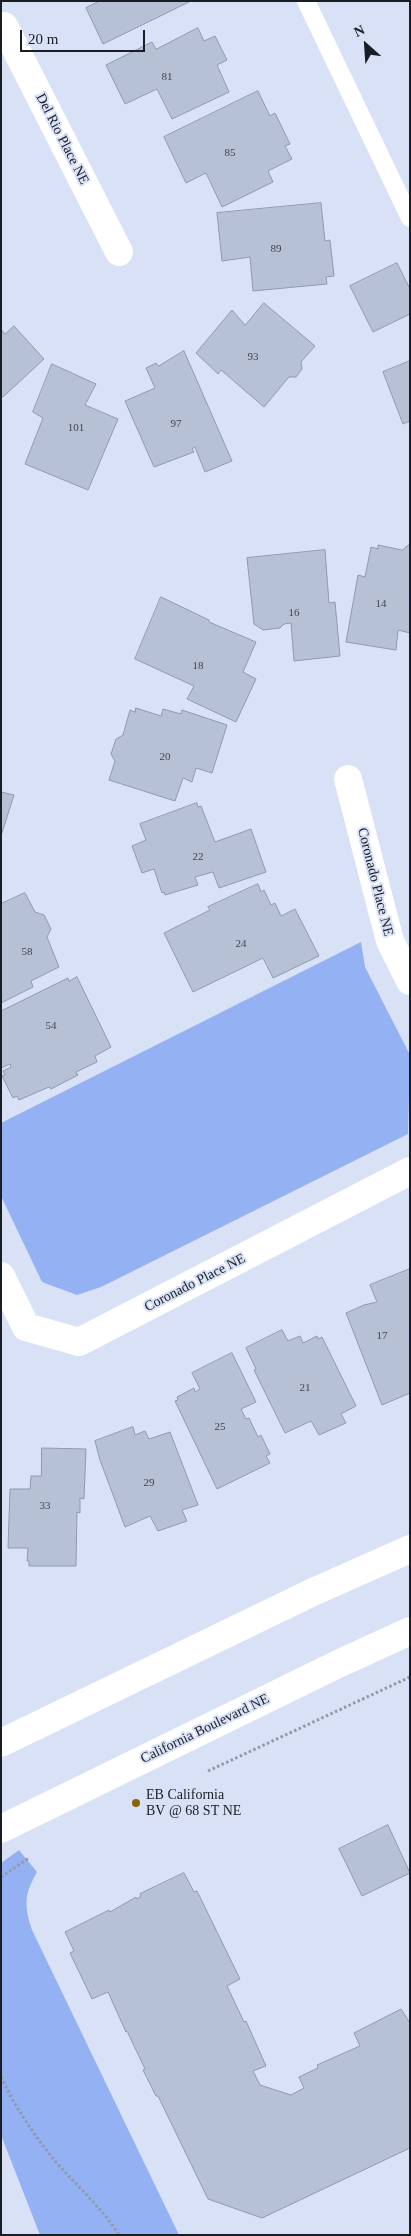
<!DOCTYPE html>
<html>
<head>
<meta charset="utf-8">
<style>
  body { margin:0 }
  #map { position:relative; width:411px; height:2236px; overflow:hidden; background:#d8e1f6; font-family:Georgia,serif }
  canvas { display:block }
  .frame { position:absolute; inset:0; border:2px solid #191d24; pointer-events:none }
  .north { position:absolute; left:341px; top:20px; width:50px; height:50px; -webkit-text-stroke:4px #d8e1f6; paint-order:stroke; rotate:334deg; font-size:14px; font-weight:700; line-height:20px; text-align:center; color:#191d24 }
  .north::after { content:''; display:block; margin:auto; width:18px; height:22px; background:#191d24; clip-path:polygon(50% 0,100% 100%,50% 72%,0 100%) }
  .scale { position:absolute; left:20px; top:30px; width:125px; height:22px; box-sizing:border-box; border:2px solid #191d24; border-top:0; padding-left:6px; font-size:15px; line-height:18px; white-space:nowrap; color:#191d24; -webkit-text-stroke:4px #d8e1f6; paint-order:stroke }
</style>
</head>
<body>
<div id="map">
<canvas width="411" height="2236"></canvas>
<div class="frame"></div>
<div class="north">N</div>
<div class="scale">20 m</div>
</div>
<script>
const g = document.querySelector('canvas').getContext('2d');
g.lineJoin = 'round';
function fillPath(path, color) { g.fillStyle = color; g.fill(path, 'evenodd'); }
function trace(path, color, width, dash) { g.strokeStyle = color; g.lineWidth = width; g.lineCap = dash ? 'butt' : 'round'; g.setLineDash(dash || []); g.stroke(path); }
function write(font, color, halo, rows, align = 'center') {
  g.font = font + ' Georgia,serif'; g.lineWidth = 4; g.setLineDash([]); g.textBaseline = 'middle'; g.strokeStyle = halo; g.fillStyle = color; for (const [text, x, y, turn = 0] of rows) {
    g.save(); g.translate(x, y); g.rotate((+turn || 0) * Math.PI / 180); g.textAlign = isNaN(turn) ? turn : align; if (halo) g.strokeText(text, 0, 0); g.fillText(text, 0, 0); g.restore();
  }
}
const green = new Path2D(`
  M 361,942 L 365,967 L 410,1055 L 408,1134 L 101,1287 L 77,1295 L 42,1282 L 1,1196 L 1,1123 Z
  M 19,1850 L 37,1872 C 24,1895 24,1905 32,1930 L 179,2235 L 40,2235 L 1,2135 L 1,1863 Z`);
const building = new Path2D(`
  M 100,1 L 189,1 L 189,2 L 103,44 L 86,8 Z
  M 198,28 L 204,41 L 215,36 L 227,60 L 217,65 L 229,92 L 172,119 L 157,89 L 125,104 L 106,65 L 152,42 L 156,49 Z
  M 258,91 L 270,116 L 275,113 L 290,144 L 285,146 L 292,159 L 268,171 L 273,182 L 222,207 L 206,173 L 186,183 L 164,137 Z
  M 321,203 L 325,241 L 330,240 L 334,276 L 326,277 L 327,284 L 253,291 L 250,257 L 222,261 L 217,213 Z
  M 397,263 L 410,289 L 410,314 L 373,332 L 350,286 Z
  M 264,303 L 315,346 L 301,362 L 302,369 L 296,377 L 289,377 L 264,407 L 221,370 L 218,374 L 196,353 L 232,310 L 245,325 Z
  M 14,326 L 44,359 L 3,397 L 1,395 L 1,329 L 5,334 Z
  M 184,351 L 232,461 L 205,472 L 195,447 L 192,449 L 194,452 L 154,467 L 125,401 L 155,388 L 146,368 L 156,363 L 158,366 Z
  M 410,361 L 410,421 L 403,424 L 383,372 Z
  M 52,364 L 96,384 L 85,405 L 118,419 L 88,490 L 25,464 L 43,418 L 33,412 Z
  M 410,544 L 410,633 L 398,630 L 396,650 L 346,642 L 358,575 L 365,577 L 371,547 L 378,549 L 378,545 L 402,550 Z
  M 325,550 L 329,603 L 335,602 L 340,656 L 294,661 L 291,623 L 284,624 L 280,628 L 263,630 L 254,624 L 247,558 Z
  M 161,597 L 209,620 L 209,622 L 256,642 L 243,672 L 256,679 L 236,722 L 187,699 L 194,686 L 135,659 Z
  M 136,708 L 161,716 L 163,709 L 181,714 L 182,710 L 227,725 L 212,773 L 196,768 L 192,782 L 183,778 L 175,801 L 109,780 L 115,761 L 111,754 L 116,739 L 123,735 L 130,710 L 135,712 Z
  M 1,792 L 14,795 L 1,836 Z
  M 197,803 L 198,807 L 201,806 L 215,842 L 251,829 L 266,872 L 219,888 L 213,872 L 195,877 L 198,885 L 165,895 L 164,892 L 162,893 L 154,869 L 142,873 L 132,846 L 146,840 L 140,824 Z
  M 258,884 L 261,892 L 264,890 L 271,905 L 275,903 L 281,916 L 295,909 L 319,956 L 273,978 L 263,958 L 193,992 L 164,933 L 210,910 L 208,907 Z
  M 25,893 L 35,912 L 44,915 L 51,929 L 47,937 L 59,967 L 31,981 L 33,987 L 1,1003 L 1,904 Z
  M 77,977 L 111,1047 L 95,1056 L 97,1062 L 76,1072 L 78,1075 L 51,1089 L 49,1087 L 19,1100 L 17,1096 L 13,1098 L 2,1076 L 5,1075 L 3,1071 L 11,1067 L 10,1064 L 1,1068 L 1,1011 L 68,978 L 69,981 Z
  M 410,1269 L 410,1393 L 382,1405 L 346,1313 L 364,1305 L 377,1302 L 370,1285 Z
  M 282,1330 L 288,1341 L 300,1336 L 303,1343 L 317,1336 L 318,1339 L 322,1337 L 356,1406 L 341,1414 L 346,1423 L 319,1435 L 311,1421 L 285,1433 L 254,1370 L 256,1369 L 246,1348 Z
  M 232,1353 L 256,1402 L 241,1409 L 246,1419 L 249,1418 L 258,1437 L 261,1435 L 270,1454 L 266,1456 L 270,1463 L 217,1489 L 175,1401 L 178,1400 L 177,1397 L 194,1388 L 195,1392 L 200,1389 L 192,1373 Z
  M 133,1427 L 135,1435 L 145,1431 L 149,1439 L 170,1432 L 198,1505 L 182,1510 L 187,1521 L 158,1531 L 150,1516 L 125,1527 L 100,1460 L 95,1441 Z
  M 42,1448 L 86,1449 L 84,1499 L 80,1498 L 80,1513 L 77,1512 L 76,1566 L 29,1566 L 29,1561 L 27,1561 L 28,1548 L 8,1548 L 10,1489 L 30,1489 L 31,1476 L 41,1476 Z
  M 388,1825 L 410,1873 L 362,1896 L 339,1849 Z
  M 184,1873 L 194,1892 L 197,1891 L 240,1979 L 227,1986 L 244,2022 L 246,2021 L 266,2066 L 253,2071 L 260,2085 L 291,2095 L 304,2088 L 299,2077 L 318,2068 L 317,2065 L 360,2046 L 354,2033 L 401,2009 L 410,2023 L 410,2148 L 262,2218 L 208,2199 L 158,2096 L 156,2096 L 143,2070 L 145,2069 L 127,2031 L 126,2032 L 108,1992 L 92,1999 L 70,1953 L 74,1951 L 65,1932 L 109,1910 L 110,1912 L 136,1897 L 137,1899 L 141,1896 L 140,1894 Z`);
const path = new Path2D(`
  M 208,1771 L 410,1677
  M 1,1877 L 29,1858
  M 1,2077 C 14,2105 32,2132 51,2156 C 73,2183 100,2205 119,2235`);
const lane = new Path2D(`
  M 306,1 L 410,218`);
const street = new Path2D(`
  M 4,26 L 119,252
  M 348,779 L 390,941 L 410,981
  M 1,1276 L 26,1327 L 79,1342 L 410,1171`);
const secondary = new Path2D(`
  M 1,1743 L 313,1592 L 410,1549
  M 1,1829 L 338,1664 L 410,1631`);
const markers = [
  [136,1803,5,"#876601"]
];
const numberNames = [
  ["81",167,77],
  ["85",230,153],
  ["89",276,249],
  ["93",253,357],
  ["97",176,424],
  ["101",76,428],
  ["14",381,604],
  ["16",294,613],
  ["18",198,666],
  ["20",165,757],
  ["22",198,857],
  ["24",241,944],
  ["58",27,952],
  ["54",51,1026],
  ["17",382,1336],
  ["21",305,1388],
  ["25",220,1427],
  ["29",149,1483],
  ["33",45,1506]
];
const streetNames = [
  ["Del Rio Place NE",62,139,63],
  ["Coronado Place NE",375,882,76],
  ["Coronado Place NE",195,1283,-27],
  ["California Boulevard NE",205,1729,-26]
];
const poiNames = [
  ["EB California",146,1795],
  ["BV @ 68 ST NE",146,1811]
];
fillPath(green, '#94b1f3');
fillPath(building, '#b7c1d5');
trace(building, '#9099ad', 1);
trace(path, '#9299a9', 3, [2.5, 2.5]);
trace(lane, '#fff', 18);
trace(street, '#fff', 28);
trace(secondary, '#fff', 28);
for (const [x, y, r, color] of markers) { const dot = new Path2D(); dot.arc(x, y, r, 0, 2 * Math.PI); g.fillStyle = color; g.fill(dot); trace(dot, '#d8e1f6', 2); }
write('11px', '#404650', null, numberNames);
write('14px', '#191d24', '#d8e1f6', streetNames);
write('14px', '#191d24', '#d8e1f6', poiNames, 'left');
</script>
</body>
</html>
